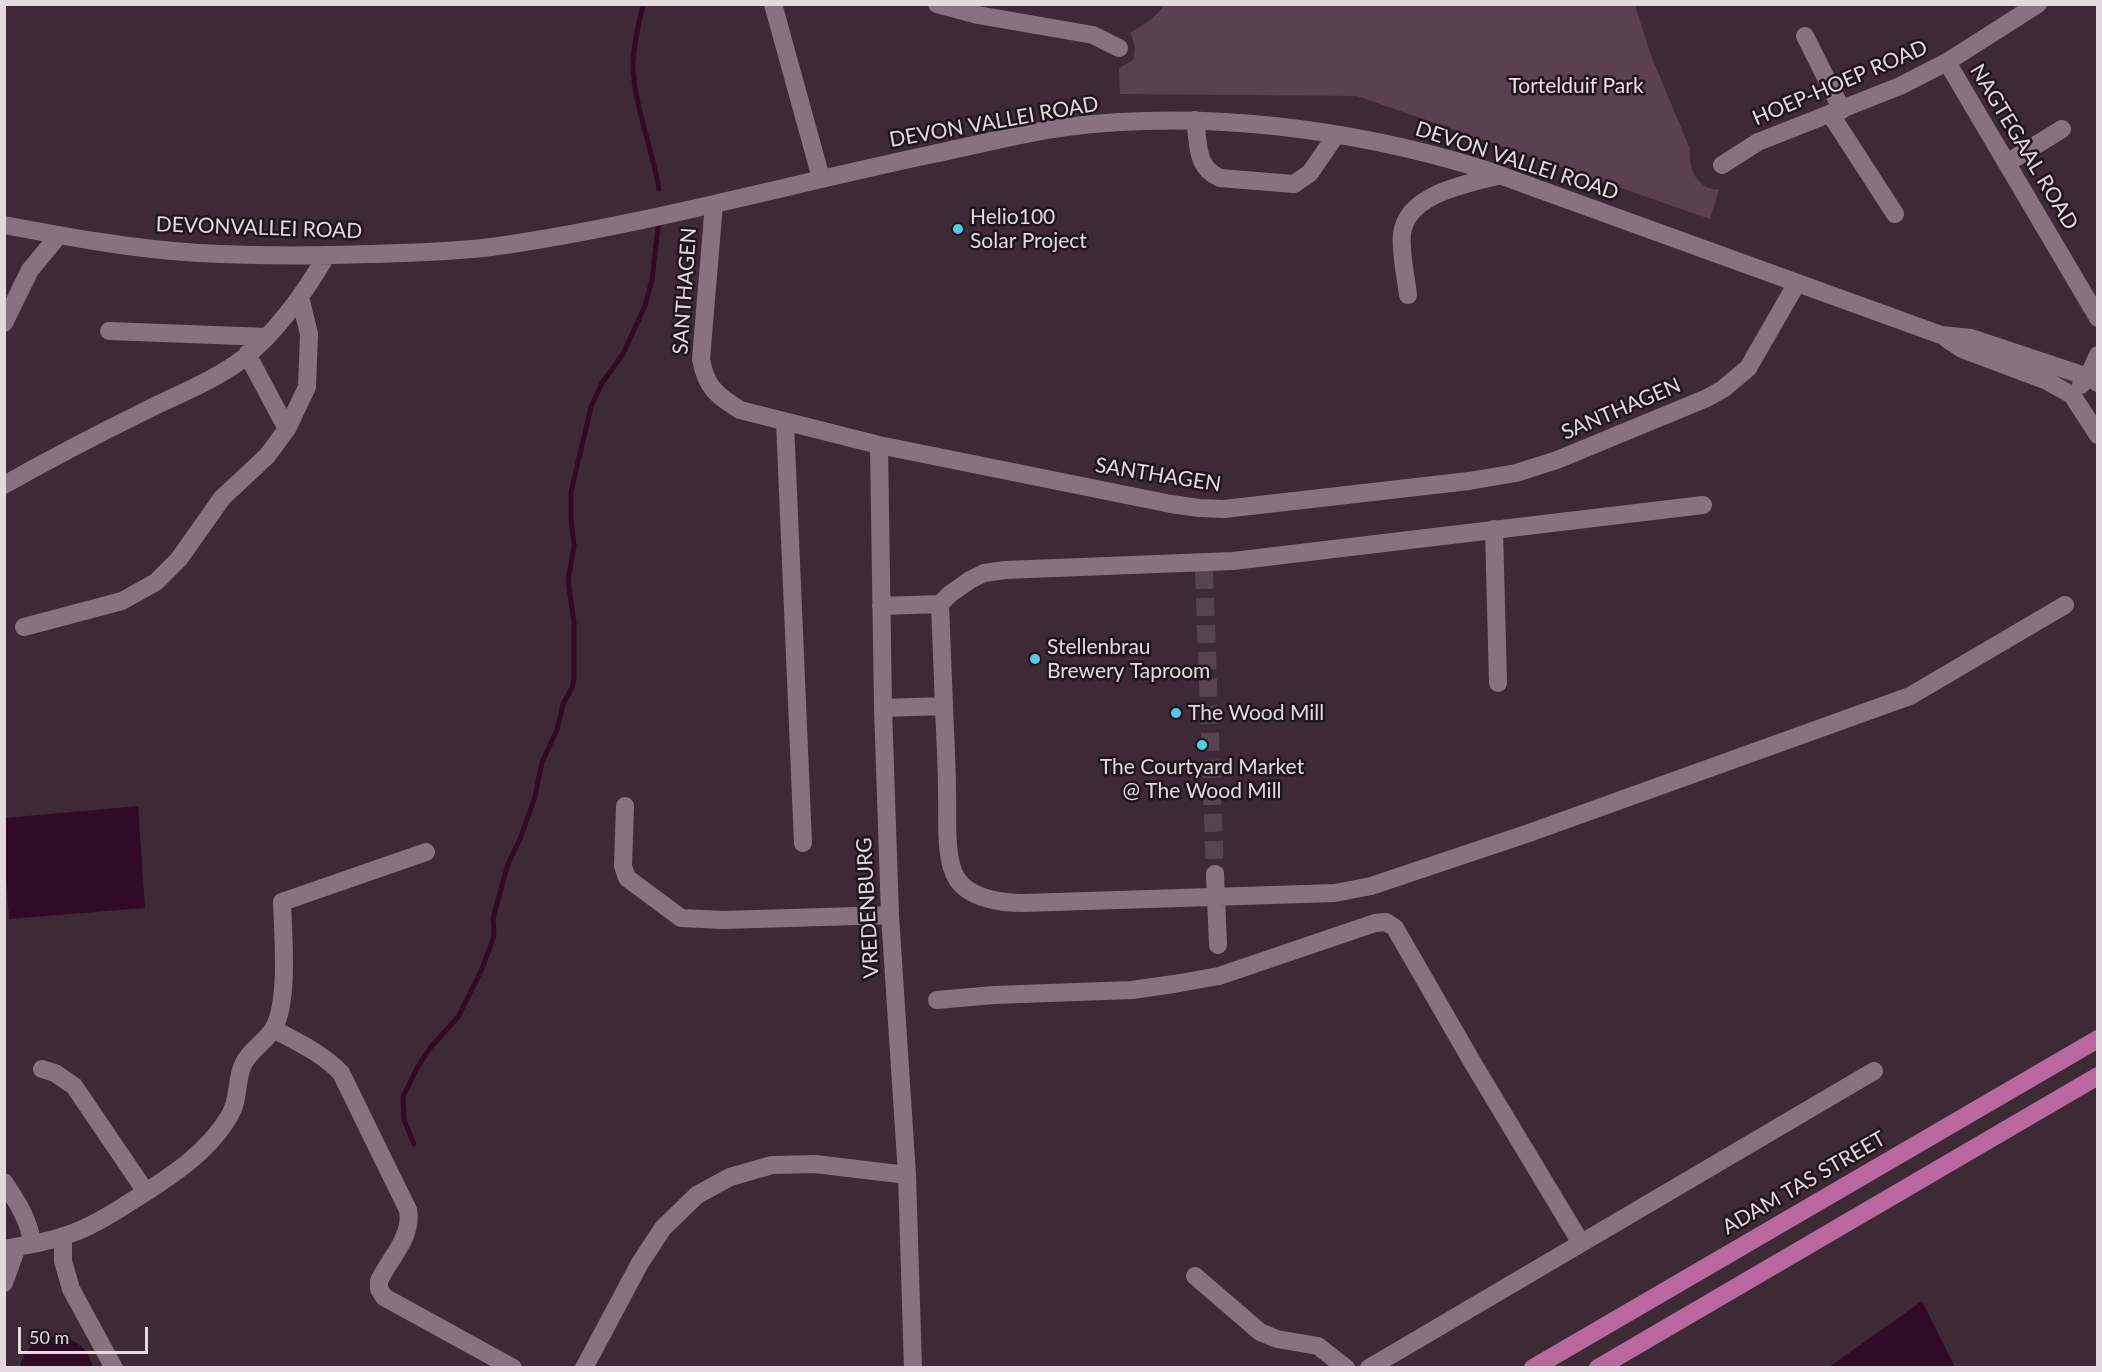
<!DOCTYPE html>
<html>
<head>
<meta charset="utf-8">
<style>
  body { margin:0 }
  #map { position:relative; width:2102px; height:1372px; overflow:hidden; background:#3d2a36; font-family:Lato,sans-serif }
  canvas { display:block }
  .frame { position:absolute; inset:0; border:6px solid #e5d9e0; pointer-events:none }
  .scale { position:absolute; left:18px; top:1327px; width:130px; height:27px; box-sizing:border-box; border:3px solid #e5d9e0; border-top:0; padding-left:8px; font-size:18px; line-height:21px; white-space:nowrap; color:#e5d9e0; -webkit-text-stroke:4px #1f161b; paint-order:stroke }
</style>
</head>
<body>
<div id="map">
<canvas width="2102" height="1372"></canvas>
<div class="frame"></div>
<div class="scale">50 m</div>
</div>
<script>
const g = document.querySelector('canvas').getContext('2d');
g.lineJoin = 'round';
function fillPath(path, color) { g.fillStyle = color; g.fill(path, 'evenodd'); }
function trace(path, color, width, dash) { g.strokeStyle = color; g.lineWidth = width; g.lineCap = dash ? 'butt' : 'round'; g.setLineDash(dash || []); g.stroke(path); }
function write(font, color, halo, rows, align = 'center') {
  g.font = font + ' Lato,sans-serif'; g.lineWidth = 5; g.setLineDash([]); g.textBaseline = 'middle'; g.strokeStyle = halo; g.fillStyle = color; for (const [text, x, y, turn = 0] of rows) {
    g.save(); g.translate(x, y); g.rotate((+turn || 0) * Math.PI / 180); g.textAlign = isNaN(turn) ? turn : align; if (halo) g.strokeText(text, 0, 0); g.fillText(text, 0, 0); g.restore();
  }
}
const green = new Path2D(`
  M 1165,5 L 1635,5 L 1650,53 L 1690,149 C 1688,169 1697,189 1719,190 L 1710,219 L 1357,96 L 1120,94 L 1119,68 L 1133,60 C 1136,49 1135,43 1130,33 L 1152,19 Z`);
const water = new Path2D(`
  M 138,806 L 145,908 L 9,919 L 5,864 L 5,818 Z
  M 1922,1301 L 1955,1367 L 1829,1367 Z
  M 57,1336 C 76,1339 88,1348 93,1367 L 20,1367 C 24,1348 38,1339 57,1336 Z`);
const stream = new Path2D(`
  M 643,4 C 639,25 632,48 633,70 C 636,110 652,149 659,189
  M 414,1144 L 404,1120 L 403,1097 L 417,1068 L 430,1048 L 458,1017 L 482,969 L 494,936 L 493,918 L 508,864 L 520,839 L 535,797 L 542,762 L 557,730 L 563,704 L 572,688 L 574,679 L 574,623 L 568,580 L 574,546 L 571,519 L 571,492 L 591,407 L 602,383 L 623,354 L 645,306 L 652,280 L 658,227`);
const minorTunnel = new Path2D(`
  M 1204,571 L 1215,874`);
const minor = new Path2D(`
  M 773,4 L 821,178
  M 937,4 L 978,15 L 1093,35 L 1119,48
  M 1805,36 L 1842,110
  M 1947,62 L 2098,318
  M 1831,115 L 1895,214
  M 1195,120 C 1199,144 1195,167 1220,178 L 1294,184 L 1310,173 L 1336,135
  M 2007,163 L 2062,129
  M 1722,165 L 1758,142 L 1900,86 L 1947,62 L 2038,4
  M 714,204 L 701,359 C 706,387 716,395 740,410 L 879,445 L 1171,504 L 1199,508 L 1224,509 L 1469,481 L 1516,473 L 1557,460 L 1707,398 L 1723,389 L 1748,368 L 1797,283
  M 4,225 C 68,237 133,249 198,253 C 256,256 314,256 371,254 C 411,253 452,252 491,247 C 641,226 786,185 933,154 C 977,145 1022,133 1066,127 C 1206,110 1349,128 1483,169 L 1941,335 L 1971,338 L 2088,377 L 2098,383
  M 1408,295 C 1406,276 1400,253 1402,234 C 1407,193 1468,184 1501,175
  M 4,323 L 30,270 L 59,235
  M 109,331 L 267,337
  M 1947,339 L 1962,349 L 2045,380 L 2072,395 L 2098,435
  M 247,354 L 287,429
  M 2081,385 L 2088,377 L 2098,355
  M 785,422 L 803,843
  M 879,445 L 883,708 L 890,915 L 907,1175 L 913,1368
  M 4,485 C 50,459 96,435 143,412 C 176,395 214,381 244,358 C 278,331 305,292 327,255
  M 1494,529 L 1498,683
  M 881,606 L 940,604
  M 24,627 L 122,601 L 156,582 L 179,559 L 222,498 L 267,456 L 287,429 L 307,387 L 309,334 L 300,297
  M 944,706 L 940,604 L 950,594 L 970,580 L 984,573 L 1005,570 L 1233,561 L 1703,505
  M 883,708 L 944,706 C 945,735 947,764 947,793 C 948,817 944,859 957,879 C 970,899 1002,903 1024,903 L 1335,893 L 1371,886 L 1529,833 L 1910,696 L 2065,605
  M 625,806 L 623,866 L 627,878 L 681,918 L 723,920 L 890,915
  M 1215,874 L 1218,945
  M 937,1000 L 994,995 L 1132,990 L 1174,984 L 1219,976 L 1375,923 L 1386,922 L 1395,928 L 1474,1065 L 1581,1243
  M 273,1029 C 297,1042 322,1053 341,1073 L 408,1210 C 413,1236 390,1258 379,1281 L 379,1289 L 384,1297 L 513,1368
  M 42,1069 L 55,1073 L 74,1086 L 146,1192
  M 4,1182 C 17,1202 29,1219 32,1243
  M 63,1236 L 63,1261 L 71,1289 L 114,1368
  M 4,1249 C 28,1245 53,1241 75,1232 C 94,1225 111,1214 127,1204 C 165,1180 207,1155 230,1115 C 239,1100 236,1082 242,1067 C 248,1051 265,1043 274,1028 C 289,999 283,935 282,902 L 426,852
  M 1195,1276 L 1260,1332 L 1277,1339 L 1318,1346 L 1346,1368
  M 4,1283 L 17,1247
  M 584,1368 L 640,1263 L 663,1228 L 697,1195 L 730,1177 L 772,1165 L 815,1164 L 907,1175
  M 1369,1368 L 1874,1071`);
const major = new Path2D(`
  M 1533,1368 L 2098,1039
  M 1598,1368 L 2098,1076`);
const markers = [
  [958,229,6,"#57c9e2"],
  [1035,659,6,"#57c9e2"],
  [1176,713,6,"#57c9e2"],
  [1202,745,6,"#57c9e2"]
];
const streetNames = [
  ["HOEP-HOEP ROAD",1840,83,-23],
  ["DEVON VALLEI ROAD",994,122,-10],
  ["NAGTEGAAL ROAD",2024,147,59],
  ["DEVON VALLEI ROAD",1517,161,18],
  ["DEVONVALLEI ROAD",259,228,2],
  ["SANTHAGEN",685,291,-86],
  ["SANTHAGEN",1621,409,-23],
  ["SANTHAGEN",1158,475,9],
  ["VREDENBURG",868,908,-93],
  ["ADAM TAS STREET",1804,1183,-30]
];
const parkNames = [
  ["Tortelduif Park",1576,86]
];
const poiNames = [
  ["Helio100",970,217],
  ["Solar Project",970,241],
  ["Stellenbrau",1047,647],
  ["Brewery Taproom",1047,671],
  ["The Wood Mill",1188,713],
  ["The Courtyard Market",1202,767,"center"],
  ["@ The Wood Mill",1202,791,"center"]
];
fillPath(green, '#5b4051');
fillPath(water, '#310b25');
trace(stream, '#310b25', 5);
trace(minorTunnel, '#564450', 18, [18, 9]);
trace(minor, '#887280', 18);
trace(major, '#b8689e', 18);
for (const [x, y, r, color] of markers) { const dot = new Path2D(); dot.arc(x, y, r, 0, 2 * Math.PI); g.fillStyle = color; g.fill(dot); trace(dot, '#1f161b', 2); }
write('21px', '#e5d9e0', '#1f161b', streetNames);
write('21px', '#f7d9eb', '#1f161b', parkNames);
write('21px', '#e5d9e0', '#1f161b', poiNames, 'left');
</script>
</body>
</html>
